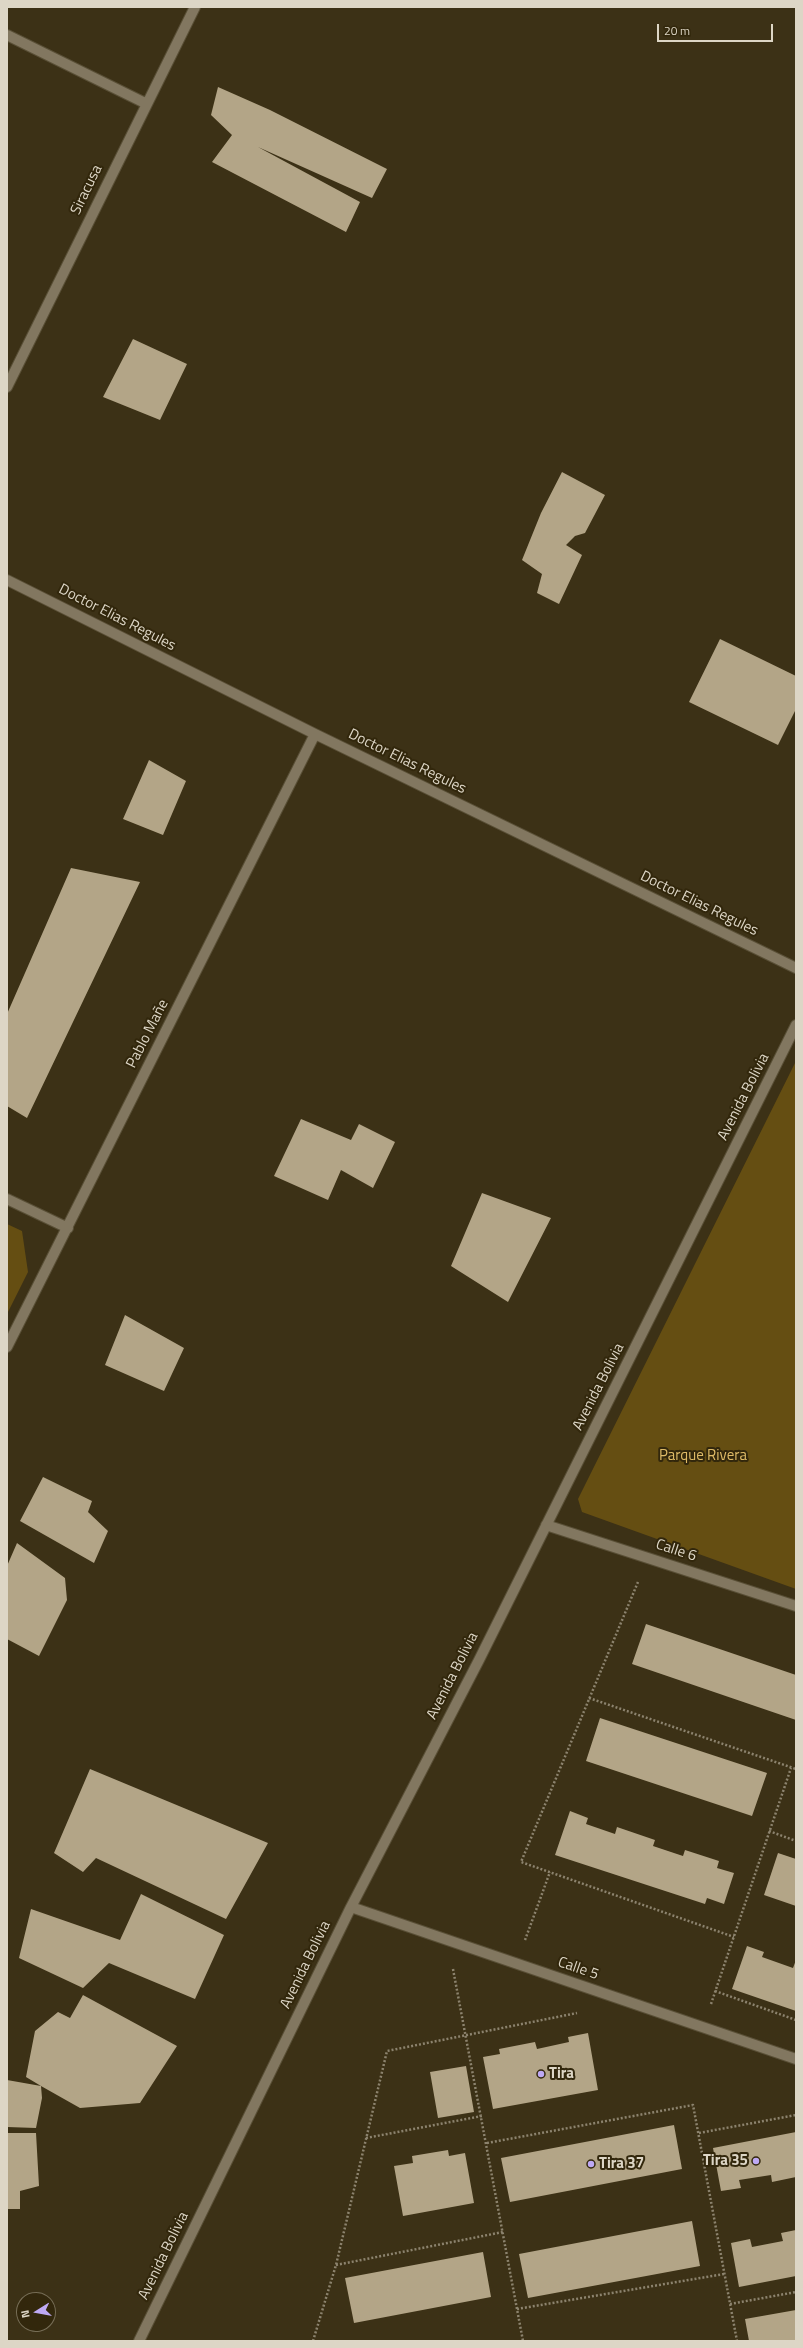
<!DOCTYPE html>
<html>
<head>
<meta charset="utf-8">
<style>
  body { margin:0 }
  #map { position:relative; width:803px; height:2348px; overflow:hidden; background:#3c3116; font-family:"Titillium Web",sans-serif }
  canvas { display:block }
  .frame { position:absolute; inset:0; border:8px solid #ddd6c6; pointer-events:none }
  .north { position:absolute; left:16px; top:2292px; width:40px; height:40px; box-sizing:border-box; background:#32270c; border:1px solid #766d56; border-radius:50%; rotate:259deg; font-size:11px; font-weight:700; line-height:16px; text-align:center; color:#ddd6c6 }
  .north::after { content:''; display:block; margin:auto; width:14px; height:18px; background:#bea9f4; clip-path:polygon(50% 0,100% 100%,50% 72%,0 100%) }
  .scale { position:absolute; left:657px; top:24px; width:116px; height:18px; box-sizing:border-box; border:2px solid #ddd6c6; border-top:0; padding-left:5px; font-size:12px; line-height:14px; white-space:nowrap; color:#ddd6c6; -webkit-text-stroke:3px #32270c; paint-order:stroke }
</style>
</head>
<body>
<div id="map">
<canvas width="803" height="2348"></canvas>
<div class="frame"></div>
<div class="north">N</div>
<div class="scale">20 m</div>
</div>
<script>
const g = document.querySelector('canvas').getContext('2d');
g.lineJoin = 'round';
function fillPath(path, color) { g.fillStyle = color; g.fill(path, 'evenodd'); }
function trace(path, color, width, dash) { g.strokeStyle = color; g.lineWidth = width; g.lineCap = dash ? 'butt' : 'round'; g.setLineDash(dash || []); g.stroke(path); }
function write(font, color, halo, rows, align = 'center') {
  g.font = font + ' "Titillium Web",sans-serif'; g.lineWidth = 4; g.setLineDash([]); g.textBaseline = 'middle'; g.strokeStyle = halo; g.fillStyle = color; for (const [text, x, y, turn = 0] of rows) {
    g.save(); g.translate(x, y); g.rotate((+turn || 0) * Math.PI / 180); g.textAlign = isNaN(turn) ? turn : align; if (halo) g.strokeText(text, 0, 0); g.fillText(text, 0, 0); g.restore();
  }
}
const green = new Path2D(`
  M 796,1061 L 796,1589 L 582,1512 L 578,1499 Z
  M 7,1224 L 22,1231 L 28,1272 L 7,1314 Z`);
const building = new Path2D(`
  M 218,87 L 270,110 L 387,169 L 372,198 L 258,147 L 360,202 L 346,232 L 212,162 L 232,135 L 211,115 Z
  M 133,339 L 187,364 L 160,420 L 103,397 Z
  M 562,472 L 605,495 L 585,533 L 575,536 L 566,545 L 582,555 L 559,604 L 537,593 L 542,574 L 522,560 L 541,513 Z
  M 720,639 L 796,676 L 796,709 L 778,745 L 689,702 Z
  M 149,760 L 186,781 L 163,835 L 123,819 Z
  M 71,868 L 140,882 L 27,1118 L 7,1106 L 7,1014 Z
  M 301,1119 L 351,1140 L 359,1124 L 395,1142 L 373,1188 L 341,1170 L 328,1200 L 274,1176 Z
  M 482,1193 L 551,1218 L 508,1302 L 451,1266 Z
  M 125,1315 L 184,1348 L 164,1391 L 105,1365 Z
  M 43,1477 L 92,1501 L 88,1512 L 108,1531 L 94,1563 L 20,1521 Z
  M 17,1543 L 65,1578 L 67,1600 L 39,1656 L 7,1639 L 7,1566 Z
  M 646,1624 L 796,1675 L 796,1720 L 632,1664 Z
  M 600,1718 L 767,1773 L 752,1816 L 586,1761 Z
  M 90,1769 L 268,1843 L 226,1919 L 96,1858 L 83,1872 L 54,1853 Z
  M 570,1811 L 588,1818 L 586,1824 L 615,1834 L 617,1827 L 655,1840 L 653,1846 L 683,1856 L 685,1850 L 719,1861 L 717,1868 L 734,1873 L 724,1904 L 707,1898 L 705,1904 L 555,1855 Z
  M 778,1853 L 796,1859 L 796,1906 L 764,1895 Z
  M 141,1894 L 224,1935 L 195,1999 L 109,1963 L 83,1988 L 19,1958 L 31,1909 L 120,1940 Z
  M 747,1946 L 764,1952 L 762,1957 L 793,1968 L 796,1960 L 796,2011 L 732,1989 Z
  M 83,1995 L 177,2046 L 140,2103 L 80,2108 L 41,2086 L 42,2098 L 36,2128 L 7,2127 L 7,2080 L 41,2086 L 26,2077 L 35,2031 L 58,2012 L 70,2018 Z
  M 588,2033 L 598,2090 L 493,2109 L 483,2057 L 500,2054 L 499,2049 L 535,2042 L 537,2049 L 569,2042 L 568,2037 Z
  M 466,2066 L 474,2112 L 438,2118 L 430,2072 Z
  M 674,2125 L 682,2169 L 510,2202 L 501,2158 Z
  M 796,2132 L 796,2177 L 772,2182 L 771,2175 L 739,2180 L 741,2188 L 721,2191 L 713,2148 Z
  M 7,2133 L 36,2133 L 39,2186 L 20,2191 L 20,2209 L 7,2209 Z
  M 448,2150 L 449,2156 L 465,2153 L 474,2203 L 403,2216 L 394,2166 L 413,2163 L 412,2156 Z
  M 692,2221 L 700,2266 L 528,2298 L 519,2254 Z
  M 796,2230 L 796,2276 L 739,2287 L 731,2243 L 750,2239 L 752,2247 L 783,2241 L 781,2233 Z
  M 483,2252 L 491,2297 L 354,2323 L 345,2278 Z
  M 796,2310 L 796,2341 L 749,2341 L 745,2319 Z`);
const path = new Path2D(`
  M 638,1582 L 521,1862 L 734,1937
  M 589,1698 L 796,1769
  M 769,1831 L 796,1841
  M 525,1940 L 550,1872
  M 453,1969 L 523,2341
  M 715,1991 L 796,2020
  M 711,2004 L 791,1768
  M 699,2133 L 796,2115
  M 366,2138 L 482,2116
  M 487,2143 L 693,2105 L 737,2341
  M 336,2265 L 503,2232
  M 730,2304 L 796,2292
  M 517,2309 L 724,2274
  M 313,2341 L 336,2265 L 387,2051 L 577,2013`);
const minor = new Path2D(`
  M 7,35 L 147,104
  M 7,387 L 195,7
  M 7,580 L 315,734 L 796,968
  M 7,1199 L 68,1228
  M 7,1347 L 315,734
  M 546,1525 L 796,1606
  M 351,1907 L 796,2059
  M 139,2341 L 351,1907 L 479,1660 L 796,1025`);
const markers = [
  [541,2074,4,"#bea9f4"],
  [756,2161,4,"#bea9f4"],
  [591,2164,4,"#bea9f4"]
];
const streetNames = [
  ["Siracusa",87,190,-64],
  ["Doctor Elias Regules",117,618,27],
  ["Doctor Elias Regules",407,762,26],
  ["Doctor Elias Regules",699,904,26],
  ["Pablo Mañe",148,1034,-63],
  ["Avenida Bolivia",744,1097,-63],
  ["Avenida Bolivia",599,1387,-63],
  ["Calle 6",676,1551,18],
  ["Avenida Bolivia",453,1676,-63],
  ["Avenida Bolivia",306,1965,-64],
  ["Calle 5",578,1969,19],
  ["Avenida Bolivia",164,2256,-64]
];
const parkNames = [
  ["Parque Rivera",703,1456]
];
const poiNames = [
  ["Tira",549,2074],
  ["Tira 35",748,2161,"right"],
  ["Tira 37",599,2164]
];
fillPath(green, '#654e12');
fillPath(building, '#b3a587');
trace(minor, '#594f36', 12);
trace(path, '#8c836e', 2.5, [2, 2]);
trace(minor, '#827760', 10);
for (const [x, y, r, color] of markers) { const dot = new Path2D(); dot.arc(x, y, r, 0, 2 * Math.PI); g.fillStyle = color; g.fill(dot); trace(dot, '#32270c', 1.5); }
write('15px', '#ddd6c6', '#32270c', streetNames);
write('15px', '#dfbb67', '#32270c', parkNames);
write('bold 15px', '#ddd6c6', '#32270c', poiNames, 'left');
</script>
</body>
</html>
